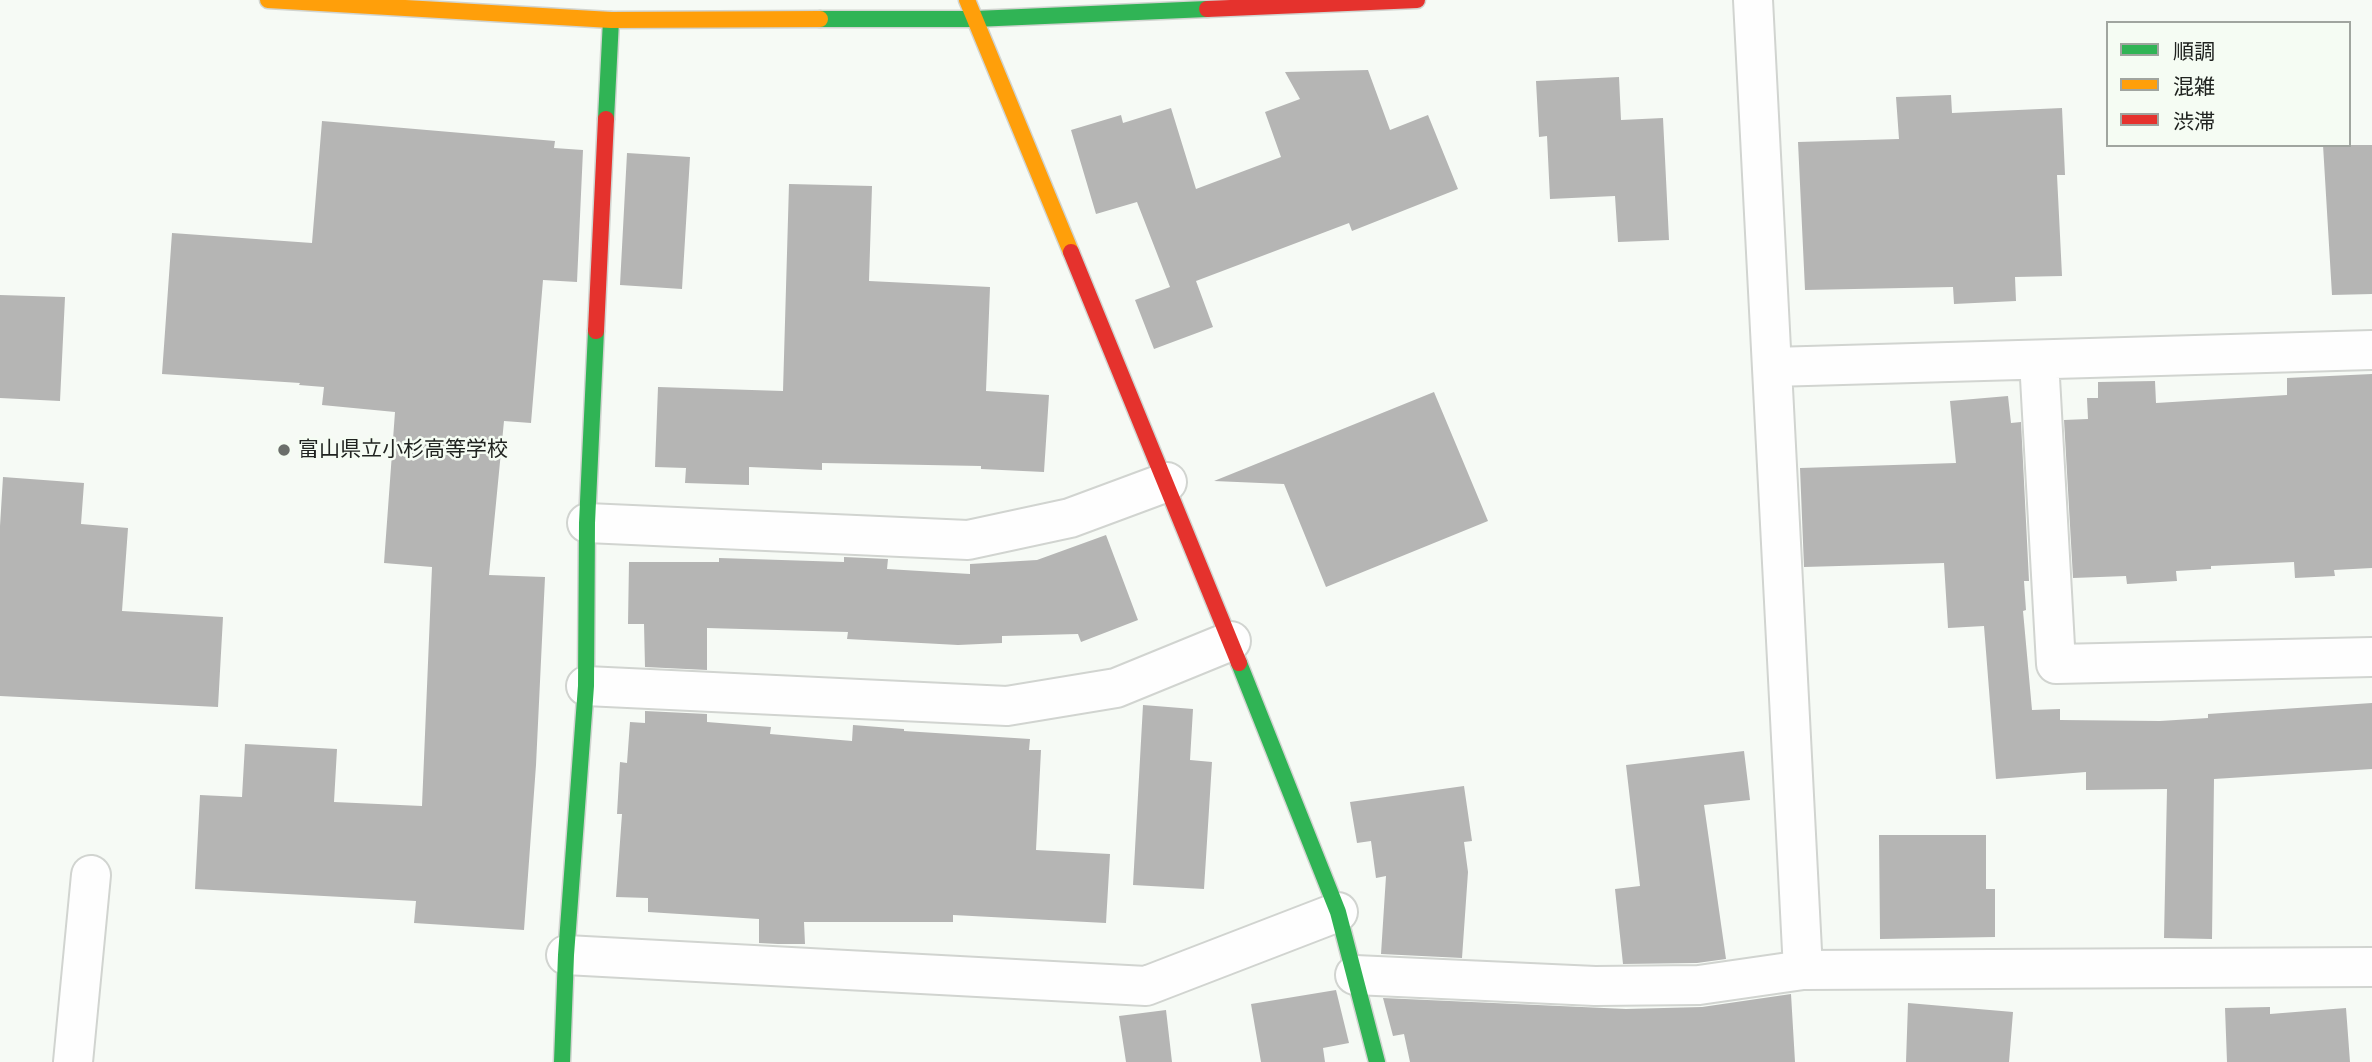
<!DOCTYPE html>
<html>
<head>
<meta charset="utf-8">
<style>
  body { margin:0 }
  #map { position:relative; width:2372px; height:1062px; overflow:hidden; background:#f6faf5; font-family:"Space Grotesk","Noto Sans JP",sans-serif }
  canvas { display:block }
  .legend { position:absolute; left:2106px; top:21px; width:245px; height:126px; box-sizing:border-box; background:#f5fcf3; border:2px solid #a0a59f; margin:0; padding:9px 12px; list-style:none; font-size:21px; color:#202320 }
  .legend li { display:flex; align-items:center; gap:14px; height:35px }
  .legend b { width:35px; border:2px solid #a0a59f }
</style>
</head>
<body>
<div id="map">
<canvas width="2372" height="1062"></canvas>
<ul class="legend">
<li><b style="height:9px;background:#30b455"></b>順調</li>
<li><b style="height:9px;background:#ff9f0a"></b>混雑</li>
<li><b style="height:9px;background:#e5322d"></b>渋滞</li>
</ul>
</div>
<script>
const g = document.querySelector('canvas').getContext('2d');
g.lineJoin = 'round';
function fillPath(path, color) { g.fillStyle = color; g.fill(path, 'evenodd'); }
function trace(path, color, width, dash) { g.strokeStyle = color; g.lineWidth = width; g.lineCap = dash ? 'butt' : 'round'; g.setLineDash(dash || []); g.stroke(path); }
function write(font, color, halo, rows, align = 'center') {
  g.font = font + ' "Space Grotesk","Noto Sans JP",sans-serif'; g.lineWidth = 5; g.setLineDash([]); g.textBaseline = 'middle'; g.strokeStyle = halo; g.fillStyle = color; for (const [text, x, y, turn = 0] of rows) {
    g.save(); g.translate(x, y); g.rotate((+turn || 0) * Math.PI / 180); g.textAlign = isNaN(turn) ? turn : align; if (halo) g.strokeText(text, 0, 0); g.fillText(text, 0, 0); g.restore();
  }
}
const building = new Path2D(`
  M 1368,70 L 1390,130 L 1428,115 L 1458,189 L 1352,231 L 1349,223 L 1196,281 L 1213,327 L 1154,349 L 1135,300 L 1170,287 L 1137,202 L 1096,214 L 1071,130 L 1121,115 L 1123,123 L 1171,108 L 1196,189 L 1281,157 L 1265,112 L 1300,99 L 1285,72 Z
  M 1619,77 L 1621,120 L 1663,118 L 1669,240 L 1618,242 L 1615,196 L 1550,199 L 1547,136 L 1539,137 L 1536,81 Z
  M 1951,95 L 1952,113 L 2062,108 L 2065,175 L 2057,175 L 2062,276 L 2015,277 L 2016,301 L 1954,304 L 1953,287 L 1805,290 L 1798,142 L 1899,139 L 1896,97 Z
  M 322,121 L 555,141 L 554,148 L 583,150 L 577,282 L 543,280 L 531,423 L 504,421 L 489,575 L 545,577 L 536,765 L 524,930 L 414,923 L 416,901 L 195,889 L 200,795 L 242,797 L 245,744 L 337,749 L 334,802 L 422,806 L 432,567 L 384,563 L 395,412 L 322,405 L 324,387 L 299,385 L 300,383 L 162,374 L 172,233 L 312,243 Z
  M 2323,145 L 2372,145 L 2372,294 L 2332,295 Z
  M 627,153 L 690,157 L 682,289 L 620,285 Z
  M 789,184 L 872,186 L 869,281 L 990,287 L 986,391 L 1049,395 L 1044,472 L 981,469 L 981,466 L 822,463 L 822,470 L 749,467 L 749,485 L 685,483 L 686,468 L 655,467 L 658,387 L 783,391 Z
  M 0,295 L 65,297 L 60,401 L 0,398 Z
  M 2372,374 L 2372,568 L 2334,570 L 2335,576 L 2295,578 L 2294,562 L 2211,566 L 2211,569 L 2176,571 L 2177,581 L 2127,584 L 2126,576 L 2073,578 L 2064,420 L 2088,419 L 2087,398 L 2098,398 L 2098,382 L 2155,381 L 2156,403 L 2287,395 L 2287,378 Z
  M 1434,392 L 1488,521 L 1326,587 L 1284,484 L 1214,481 Z
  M 2008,396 L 2011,423 L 2021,422 L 2029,581 L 2024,581 L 2026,610 L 2023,611 L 2032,710 L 2060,709 L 2060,720 L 2160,721 L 2208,718 L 2208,714 L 2372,703 L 2372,769 L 2214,779 L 2212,939 L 2164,938 L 2167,789 L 2086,790 L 2086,772 L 1996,779 L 1984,626 L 1948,628 L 1944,563 L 1804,567 L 1800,468 L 1956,463 L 1950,401 Z
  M 3,477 L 84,483 L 81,524 L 128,528 L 122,611 L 223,617 L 218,707 L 0,696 L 0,526 Z
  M 1106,535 L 1138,620 L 1081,642 L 1078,634 L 1002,636 L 1002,643 L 958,645 L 847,639 L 848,632 L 707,628 L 707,670 L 645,667 L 644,624 L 628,624 L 629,562 L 719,562 L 719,558 L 844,562 L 844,557 L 888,559 L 887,569 L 970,574 L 970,564 L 1037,560 Z
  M 1143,705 L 1193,709 L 1190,760 L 1212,762 L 1204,889 L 1133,885 Z
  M 645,711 L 707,714 L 707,722 L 771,727 L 770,734 L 852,741 L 853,725 L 904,729 L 904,731 L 1030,739 L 1029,750 L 1041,750 L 1036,850 L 1110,854 L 1106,923 L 953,915 L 953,922 L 804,922 L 805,944 L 778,944 L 759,943 L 759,919 L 648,912 L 648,898 L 616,897 L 622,814 L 617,814 L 620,762 L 627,763 L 630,722 L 645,723 Z
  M 1744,751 L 1750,800 L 1704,805 L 1726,959 L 1697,963 L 1623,964 L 1615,889 L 1640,886 L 1626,765 Z
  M 1464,786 L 1472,841 L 1464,842 L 1468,872 L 1462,958 L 1381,954 L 1386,876 L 1376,878 L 1371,841 L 1357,843 L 1350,802 Z
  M 1879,835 L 1986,835 L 1986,889 L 1995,889 L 1995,937 L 1880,939 Z
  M 1336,990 L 1349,1043 L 1323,1048 L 1325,1062 L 1261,1062 L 1251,1004 Z
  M 1791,994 L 1795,1062 L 1410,1062 L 1404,1034 L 1393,1036 L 1383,998 L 1626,1009 L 1702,1007 Z
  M 1908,1003 L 2013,1012 L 2009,1062 L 1906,1062 Z
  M 2270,1007 L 2270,1014 L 2346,1008 L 2350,1062 L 2227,1062 L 2225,1008 Z
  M 1166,1010 L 1172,1062 L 1126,1062 L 1119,1016 Z`);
const street = new Path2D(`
  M 1753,0 L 1803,970
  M 2039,360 L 2056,664 L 2372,657
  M 1772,367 L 2372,350
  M 587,523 L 968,540 L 1070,518 L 1167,482
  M 586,686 L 1007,706 L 1116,688 L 1231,641
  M 566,955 L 1146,986 L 1338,912
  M 1355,975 L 1595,986 L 1699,985 L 1803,970 L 2372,967
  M 73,1062 L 91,875`);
const fast = new Path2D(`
  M 820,19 L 975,19 L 1207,9
  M 606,119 L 611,20
  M 1239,663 L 1338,912 L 1377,1062
  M 562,1062 L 566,955 L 586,686 L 587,523 L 596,331`);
const slow = new Path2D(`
  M 268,0 L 611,20 L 820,19
  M 967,0 L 1071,252`);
const jam = new Path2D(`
  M 1207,9 L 1417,0
  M 1071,252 L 1239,663
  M 596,331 L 606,119`);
const markers = [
  [284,450,7,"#6b6e6b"]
];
const poiNames = [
  ["富山県立小杉高等学校",298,450]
];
fillPath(building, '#b5b5b4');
trace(street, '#d1d4d0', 42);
trace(fast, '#d1d4d0', 19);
trace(slow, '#d1d4d0', 19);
trace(jam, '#d1d4d0', 19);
trace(street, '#fefefe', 38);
trace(fast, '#30b455', 16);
trace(slow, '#ff9f0a', 16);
trace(jam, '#e5322d', 16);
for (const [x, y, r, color] of markers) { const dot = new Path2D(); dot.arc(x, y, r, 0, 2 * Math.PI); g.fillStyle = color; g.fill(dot); trace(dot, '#f5fcf3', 2.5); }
write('21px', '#202320', '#f5fcf3', poiNames, 'left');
</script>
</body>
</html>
